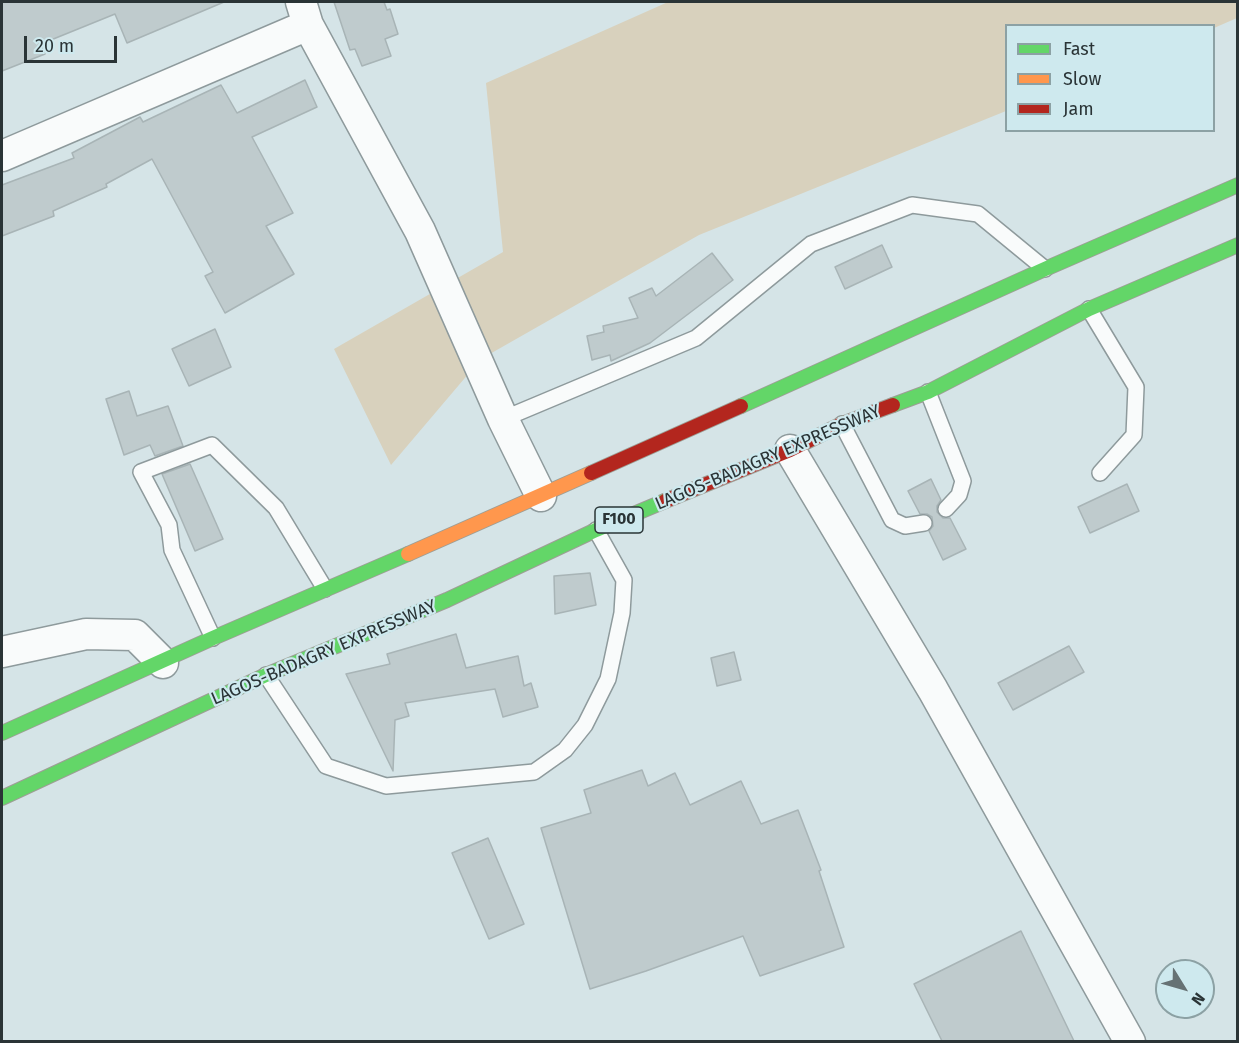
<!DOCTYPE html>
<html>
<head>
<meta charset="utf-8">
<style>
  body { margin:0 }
  #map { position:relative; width:1239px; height:1043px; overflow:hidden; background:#d5e4e7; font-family:"Fira Sans",sans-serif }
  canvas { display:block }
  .frame { position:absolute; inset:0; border:3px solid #2a3436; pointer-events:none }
  .legend { position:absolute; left:1005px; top:24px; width:210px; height:108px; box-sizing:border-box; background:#cee9ee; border:2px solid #8ca1a4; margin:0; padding:8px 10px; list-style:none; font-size:18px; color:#2a3436 }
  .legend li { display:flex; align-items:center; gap:12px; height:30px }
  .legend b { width:30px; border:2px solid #8ca1a4 }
  .north { position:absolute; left:1155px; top:959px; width:60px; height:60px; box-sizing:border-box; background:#cee9ee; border:2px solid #8ca1a4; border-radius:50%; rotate:127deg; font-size:16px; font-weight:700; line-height:24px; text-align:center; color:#2a3436 }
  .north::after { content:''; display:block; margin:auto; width:21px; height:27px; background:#667274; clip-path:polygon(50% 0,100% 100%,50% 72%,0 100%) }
  .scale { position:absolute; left:24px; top:36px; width:93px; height:27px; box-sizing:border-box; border:3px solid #2a3436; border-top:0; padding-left:8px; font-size:18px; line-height:21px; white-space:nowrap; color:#2a3436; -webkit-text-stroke:4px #cee9ee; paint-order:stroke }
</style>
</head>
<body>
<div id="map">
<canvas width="1239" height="1043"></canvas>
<div class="frame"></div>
<ul class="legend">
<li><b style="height:8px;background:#63d668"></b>Fast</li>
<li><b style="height:8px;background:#ff974d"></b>Slow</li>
<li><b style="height:8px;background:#b3261e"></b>Jam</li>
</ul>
<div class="north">N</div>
<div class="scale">20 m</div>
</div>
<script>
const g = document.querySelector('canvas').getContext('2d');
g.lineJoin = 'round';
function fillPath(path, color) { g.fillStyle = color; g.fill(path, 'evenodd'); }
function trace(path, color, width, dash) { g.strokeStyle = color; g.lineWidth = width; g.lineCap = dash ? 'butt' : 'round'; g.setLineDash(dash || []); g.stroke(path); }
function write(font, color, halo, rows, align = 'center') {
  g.font = font + ' "Fira Sans",sans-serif'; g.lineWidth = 4.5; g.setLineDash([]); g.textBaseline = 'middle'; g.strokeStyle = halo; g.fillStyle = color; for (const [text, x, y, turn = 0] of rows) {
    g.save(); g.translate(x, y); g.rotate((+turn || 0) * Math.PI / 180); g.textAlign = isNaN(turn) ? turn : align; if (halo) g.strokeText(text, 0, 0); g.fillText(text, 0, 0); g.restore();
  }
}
const green = new Path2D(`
  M 668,2 L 1237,2 L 1237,18 L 1214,28 L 1214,26 L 1006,26 L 1006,111 L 699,235 L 481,359 L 391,465 L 334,349 L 503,252 L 486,83 Z`);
const building = new Path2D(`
  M 2,2 L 224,2 L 127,43 L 115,14 L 41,44 L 45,54 L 2,71 Z
  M 334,2 L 384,2 L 387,10 L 390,9 L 398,34 L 385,39 L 391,56 L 362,66 L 355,49 L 350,50 Z
  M 305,80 L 317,107 L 252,137 L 293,213 L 266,226 L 294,274 L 225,313 L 205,276 L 213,272 L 152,159 L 106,184 L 107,187 L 53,211 L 54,216 L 2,236 L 2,185 L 74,158 L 72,153 L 140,117 L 143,122 L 221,85 L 237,113 Z
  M 882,245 L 892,267 L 845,289 L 835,267 Z
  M 712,253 L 733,280 L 650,343 L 611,361 L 610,355 L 592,360 L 587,336 L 604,332 L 603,326 L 638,318 L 629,298 L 652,288 L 656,296 Z
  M 215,329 L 231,367 L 189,386 L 172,349 Z
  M 129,391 L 137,416 L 168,406 L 183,446 L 155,456 L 150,445 L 124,455 L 106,399 Z
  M 190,464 L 223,539 L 195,551 L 162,474 Z
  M 931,479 L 941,500 L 937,506 L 937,512 L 943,518 L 950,518 L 966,549 L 943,560 L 929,531 L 933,526 L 932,517 L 927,514 L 920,514 L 908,491 Z
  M 1127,484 L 1139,511 L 1090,533 L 1078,507 Z
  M 590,573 L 596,605 L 555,614 L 554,576 Z
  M 456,634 L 466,668 L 518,656 L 524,686 L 531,683 L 538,707 L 503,717 L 495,689 L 405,703 L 409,716 L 395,720 L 393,771 L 346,674 L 390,664 L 387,654 Z
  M 1069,646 L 1084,672 L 1013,710 L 998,683 Z
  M 734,652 L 741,680 L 717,686 L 711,658 Z
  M 642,770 L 648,786 L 675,773 L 690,805 L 741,781 L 761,824 L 798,810 L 821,870 L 819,871 L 844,947 L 760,976 L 743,936 L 646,971 L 590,989 L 541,828 L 591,813 L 584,790 Z
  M 488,838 L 524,924 L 489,939 L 452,853 Z
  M 1021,931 L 1074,1041 L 942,1041 L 914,984 Z`);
const lane = new Path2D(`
  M 1089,309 L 1136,387 L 1134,435 L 1100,473
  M 928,392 L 963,481 L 959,495 L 946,509
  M 503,419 L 696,338 L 811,244 L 912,205 L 978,214 L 1045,269
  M 842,424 L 892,520 L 905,526 L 924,523
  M 213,638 L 172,550 L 169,525 L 141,472 L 212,445 L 276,508 L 325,589
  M 266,675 L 326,766 L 386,786 L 534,772 L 565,750 L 585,725 L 608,679 L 622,613 L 624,580 L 596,530`);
const street = new Path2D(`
  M 301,2 L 308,25 L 420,231 L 503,419 L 541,496
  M 2,156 L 308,25
  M 790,450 L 933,690 L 1130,1042
  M 2,652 L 86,634 L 135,635 L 163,663`);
const fast = new Path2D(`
  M 893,405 L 928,392 L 1089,309 L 1238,245
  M 741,406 L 1045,269 L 1238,185
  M 2,733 L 213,638 L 408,554
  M 2,798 L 266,675 L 447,600 L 596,530 L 665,501`);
const slow = new Path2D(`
  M 408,554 L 591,473`);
const jam = new Path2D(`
  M 591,473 L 741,406
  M 665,501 L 790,450 L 842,424 L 893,405`);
const shields = [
  [619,520,48]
];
const shieldNames = [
  ["F100",619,520]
];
const streetNames = [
  ["LAGOS-BADAGRY EXPRESSWAY",768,458,-23],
  ["LAGOS-BADAGRY EXPRESSWAY",324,653,-23]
];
fillPath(green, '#d8d1bd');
fillPath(building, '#bfcbcd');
trace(building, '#a8b4b6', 1.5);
trace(lane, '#8e9a9c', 18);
trace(street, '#8e9a9c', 33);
trace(fast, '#9d9e95', 16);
trace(slow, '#9d9e95', 16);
trace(jam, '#9d9e95', 16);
trace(lane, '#f9fbfb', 15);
trace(street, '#f9fbfb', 30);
trace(fast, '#63d668', 14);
trace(slow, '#ff974d', 14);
trace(jam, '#b3261e', 14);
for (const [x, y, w] of shields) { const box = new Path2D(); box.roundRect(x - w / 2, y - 13, w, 26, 4.5); g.fillStyle = '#cee9ee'; g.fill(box); trace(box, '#2a3436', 1.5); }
write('bold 16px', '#2a3436', null, shieldNames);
write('18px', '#2a3436', '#cee9ee', streetNames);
</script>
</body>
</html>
